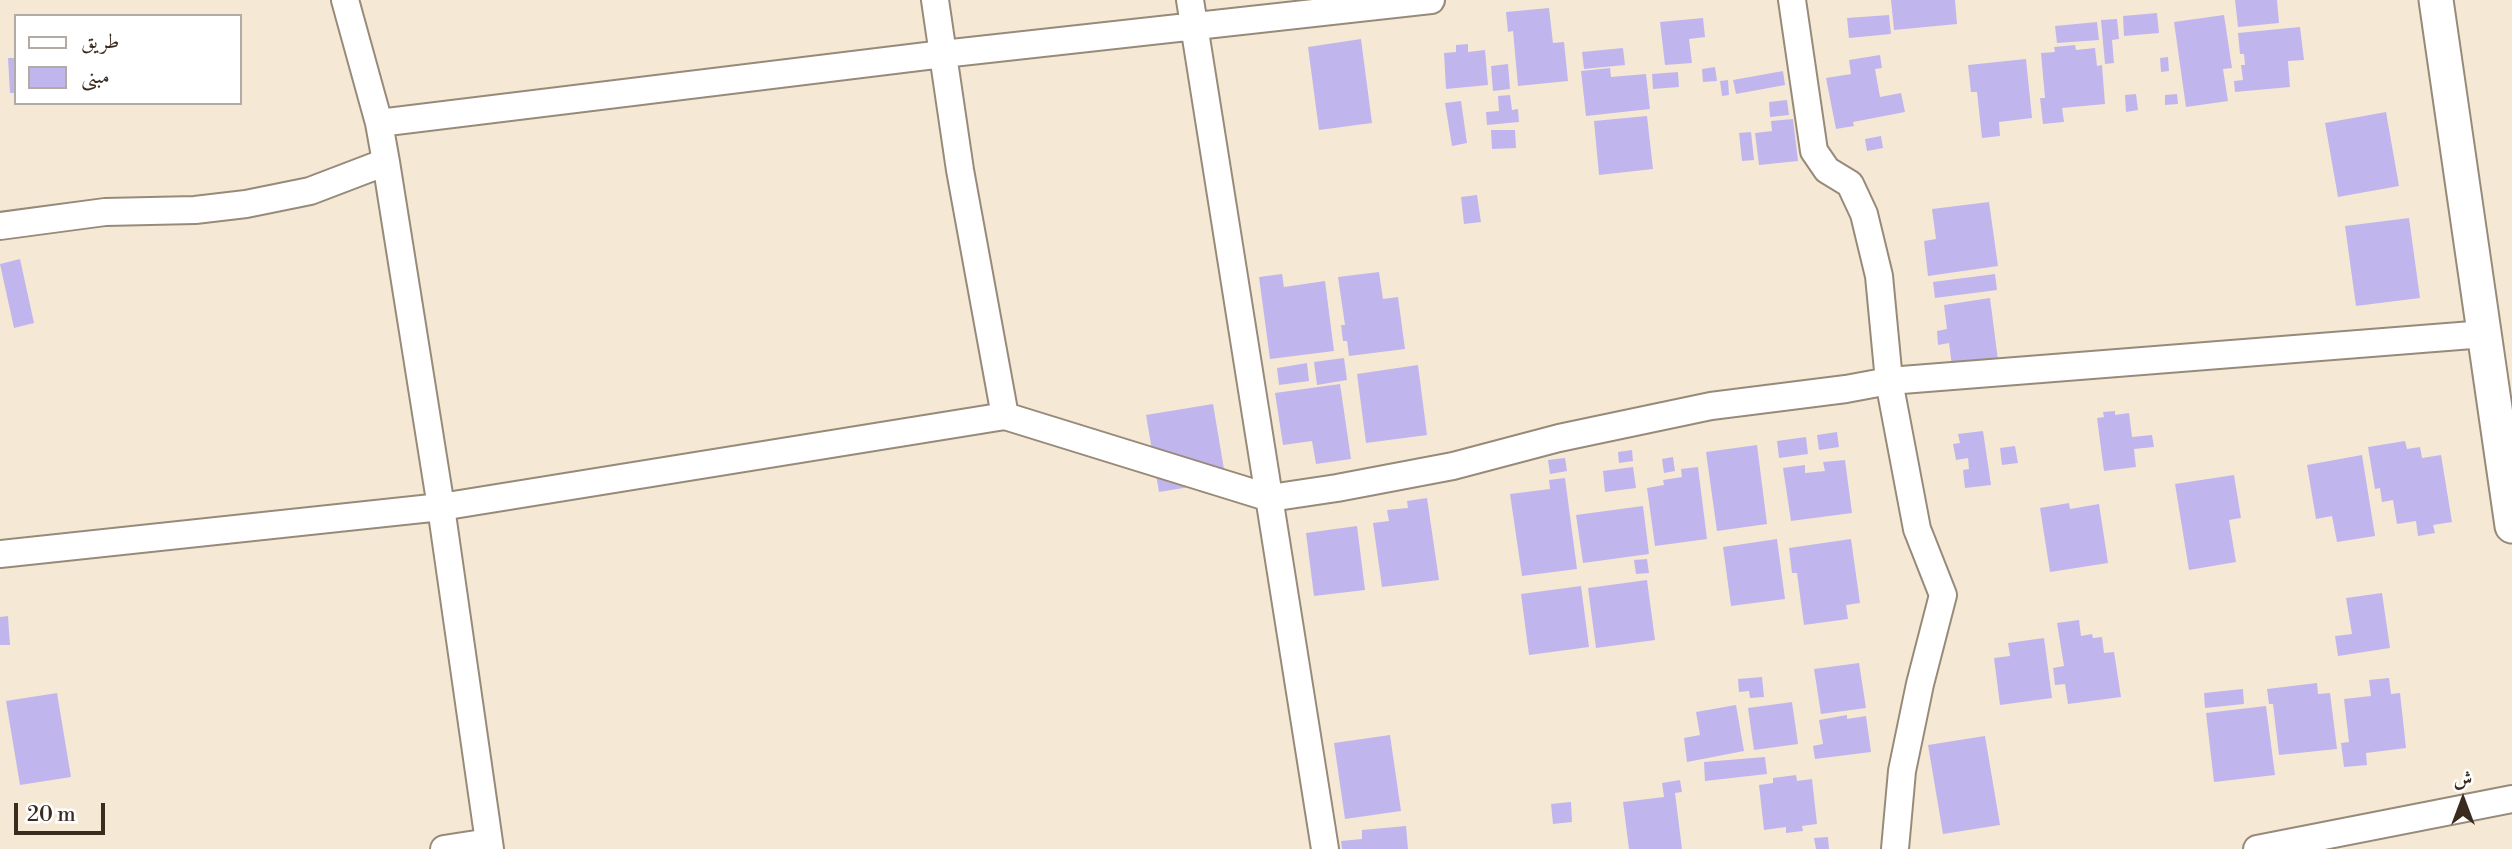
<!DOCTYPE html>
<html>
<head>
<meta charset="utf-8">
<style>
  body { margin:0 }
  #map { position:relative; width:2512px; height:849px; overflow:hidden; background:#f5e9d5; font-family:"Libre Bodoni",Amiri,serif }
  canvas { display:block }
  .legend { position:absolute; left:14px; top:14px; width:228px; height:91px; box-sizing:border-box; background:#fff; border:2px solid #b1aaa5; margin:0; padding:9px 12px; list-style:none; font-size:21px; color:#3b2a1e }
  .legend li { display:flex; align-items:center; gap:14px; height:35px }
  .legend b { width:35px; border:2px solid #b1aaa5 }
  .north { position:absolute; left:2428px; top:765px; width:70px; height:70px; -webkit-text-stroke:5px #fff; paint-order:stroke; rotate:0deg; font-size:19px; font-weight:700; line-height:28px; text-align:center; color:#3b2a1e }
  .north::after { content:''; display:block; margin:auto; width:24px; height:32px; background:#3b2a1e; clip-path:polygon(50% 0,100% 100%,50% 72%,0 100%) }
  .scale { position:absolute; left:14px; top:803px; width:91px; height:32px; box-sizing:border-box; border:4px solid #3b2a1e; border-top:0; padding-left:9px; font-size:21px; line-height:24px; white-space:nowrap; color:#3b2a1e; -webkit-text-stroke:5px #fff; paint-order:stroke }
</style>
</head>
<body>
<div id="map">
<canvas width="2512" height="849"></canvas>
<ul class="legend">
<li><b style="height:9px;background:#fff"></b>طريق</li>
<li><b style="height:19px;background:#c0b6ed"></b>مبنى</li>
</ul>
<div class="north">ش</div>
<div class="scale">20 m</div>
</div>
<script>
const g = document.querySelector('canvas').getContext('2d');
g.lineJoin = 'round';
function fillPath(path, color) { g.fillStyle = color; g.fill(path, 'evenodd'); }
function trace(path, color, width, dash) { g.strokeStyle = color; g.lineWidth = width; g.lineCap = dash ? 'butt' : 'round'; g.setLineDash(dash || []); g.stroke(path); }
const building = new Path2D(`
  M 1891,0 L 1955,0 L 1957,24 L 1894,30 Z
  M 2235,0 L 2277,0 L 2279,23 L 2238,27 Z
  M 1549,8 L 1553,43 L 1564,42 L 1568,81 L 1518,86 L 1513,31 L 1508,32 L 1506,12 Z
  M 2157,13 L 2159,33 L 2124,36 L 2123,16 Z
  M 1889,15 L 1891,34 L 1849,38 L 1847,18 Z
  M 2224,15 L 2232,68 L 2223,69 L 2228,101 L 2186,107 L 2174,22 Z
  M 1703,18 L 1705,37 L 1689,39 L 1692,63 L 1665,65 L 1660,22 Z
  M 2117,19 L 2119,39 L 2112,40 L 2114,63 L 2105,64 L 2101,20 Z
  M 2097,22 L 2099,40 L 2057,43 L 2055,26 Z
  M 2300,27 L 2304,60 L 2288,61 L 2290,87 L 2235,92 L 2234,81 L 2243,80 L 2241,65 L 2245,65 L 2244,54 L 2240,54 L 2238,33 Z
  M 1361,39 L 1372,123 L 1319,130 L 1308,47 Z
  M 1468,44 L 1468,52 L 1485,50 L 1488,85 L 1446,89 L 1444,53 L 1456,52 L 1456,45 Z
  M 2075,45 L 2076,50 L 2095,48 L 2097,66 L 2102,65 L 2105,104 L 2062,108 L 2064,122 L 2043,124 L 2040,98 L 2045,98 L 2041,53 L 2055,52 L 2054,47 Z
  M 1623,48 L 1625,65 L 1584,69 L 1582,52 Z
  M 1880,55 L 1882,68 L 1875,69 L 1880,97 L 1901,93 L 1905,112 L 1853,122 L 1854,126 L 1836,129 L 1826,78 L 1851,74 L 1849,60 Z
  M 2168,57 L 2169,71 L 2161,72 L 2160,58 Z
  M 8,58 L 16,58 L 16,93 L 10,93 Z
  M 2026,59 L 2032,118 L 1999,122 L 2000,136 L 1982,138 L 1977,92 L 1971,92 L 1968,65 Z
  M 1508,64 L 1510,89 L 1493,91 L 1491,66 Z
  M 1715,67 L 1717,81 L 1703,82 L 1702,69 Z
  M 1610,68 L 1611,77 L 1646,74 L 1650,109 L 1586,116 L 1581,71 Z
  M 1783,71 L 1785,85 L 1736,94 L 1733,80 Z
  M 1678,72 L 1679,87 L 1653,89 L 1652,74 Z
  M 1728,80 L 1729,95 L 1722,96 L 1720,81 Z
  M 2136,94 L 2138,110 L 2126,112 L 2125,95 Z
  M 2177,94 L 2178,104 L 2165,105 L 2165,95 Z
  M 1510,95 L 1512,110 L 1518,109 L 1519,122 L 1487,125 L 1486,112 L 1499,111 L 1498,96 Z
  M 1787,100 L 1789,115 L 1770,117 L 1769,102 Z
  M 1461,101 L 1467,143 L 1452,146 L 1445,103 Z
  M 2386,112 L 2399,186 L 2338,197 L 2325,123 Z
  M 1647,116 L 1653,169 L 1599,175 L 1594,121 Z
  M 1793,119 L 1798,161 L 1759,165 L 1755,133 L 1772,131 L 1771,121 Z
  M 1491,130 L 1515,130 L 1516,148 L 1492,149 Z
  M 1751,132 L 1754,160 L 1742,161 L 1739,133 Z
  M 1881,136 L 1883,148 L 1867,151 L 1865,139 Z
  M 1477,195 L 1481,222 L 1464,224 L 1461,197 Z
  M 1989,202 L 1998,266 L 1928,276 L 1924,241 L 1936,239 L 1932,209 Z
  M 2409,218 L 2420,298 L 2356,306 L 2345,226 Z
  M 20,259 L 34,323 L 14,328 L 0,264 Z
  M 1379,272 L 1383,299 L 1398,297 L 1405,349 L 1349,356 L 1347,341 L 1343,341 L 1341,325 L 1345,325 L 1338,277 Z
  M 1282,274 L 1284,287 L 1325,281 L 1334,351 L 1270,359 L 1259,277 Z
  M 1995,274 L 1997,290 L 1935,298 L 1933,282 Z
  M 1990,298 L 1999,368 L 1953,374 L 1949,343 L 1938,345 L 1937,331 L 1947,329 L 1944,305 Z
  M 1344,358 L 1347,380 L 1317,385 L 1314,362 Z
  M 1307,363 L 1309,381 L 1279,385 L 1277,368 Z
  M 1418,365 L 1427,435 L 1366,443 L 1357,374 Z
  M 1340,384 L 1351,459 L 1316,464 L 1312,441 L 1283,445 L 1275,393 Z
  M 1213,404 L 1226,481 L 1159,492 L 1146,415 Z
  M 2115,411 L 2115,415 L 2129,413 L 2132,437 L 2152,435 L 2154,447 L 2134,449 L 2136,467 L 2104,471 L 2097,418 L 2104,417 L 2103,412 Z
  M 1983,431 L 1991,485 L 1965,488 L 1963,470 L 1969,469 L 1968,458 L 1956,460 L 1953,444 L 1960,443 L 1958,434 Z
  M 1837,432 L 1839,447 L 1819,450 L 1817,435 Z
  M 1806,437 L 1808,454 L 1779,458 L 1777,441 Z
  M 2405,441 L 2407,449 L 2420,447 L 2422,458 L 2441,455 L 2452,522 L 2433,525 L 2435,533 L 2418,536 L 2416,521 L 2397,524 L 2393,500 L 2382,502 L 2380,488 L 2375,489 L 2368,447 Z
  M 1757,445 L 1767,524 L 1717,531 L 1706,452 Z
  M 2015,446 L 2018,463 L 2002,465 L 2000,448 Z
  M 1632,450 L 1633,461 L 1619,463 L 1618,452 Z
  M 2362,455 L 2375,536 L 2337,542 L 2332,516 L 2316,519 L 2307,465 Z
  M 1673,457 L 1675,471 L 1664,473 L 1662,459 Z
  M 1565,458 L 1567,471 L 1550,474 L 1548,460 Z
  M 1845,460 L 1852,513 L 1791,521 L 1783,468 L 1805,465 L 1805,473 L 1825,471 L 1823,462 Z
  M 1633,467 L 1636,488 L 1605,492 L 1603,471 Z
  M 1698,467 L 1707,539 L 1655,546 L 1647,488 L 1664,485 L 1663,480 L 1682,477 L 1681,469 Z
  M 2234,475 L 2241,518 L 2229,520 L 2236,562 L 2189,570 L 2175,484 Z
  M 1565,478 L 1577,569 L 1522,576 L 1510,494 L 1550,489 L 1549,480 Z
  M 1427,498 L 1439,580 L 1382,587 L 1373,523 L 1389,521 L 1387,510 L 1408,508 L 1407,501 Z
  M 2069,503 L 2070,509 L 2099,504 L 2108,563 L 2050,572 L 2040,508 Z
  M 1643,506 L 1649,554 L 1583,563 L 1576,515 Z
  M 1357,526 L 1365,590 L 1314,596 L 1306,533 Z
  M 1777,539 L 1785,599 L 1731,606 L 1723,547 Z
  M 1851,539 L 1860,603 L 1846,605 L 1848,619 L 1804,625 L 1797,573 L 1792,573 L 1789,548 Z
  M 1647,559 L 1649,573 L 1636,574 L 1634,560 Z
  M 1647,580 L 1655,640 L 1596,648 L 1588,588 Z
  M 1581,586 L 1589,647 L 1529,655 L 1521,594 Z
  M 2382,593 L 2390,648 L 2338,656 L 2335,636 L 2352,634 L 2346,598 Z
  M 8,616 L 10,645 L 0,645 L 0,617 Z
  M 2079,620 L 2081,636 L 2092,634 L 2093,638 L 2102,637 L 2104,653 L 2114,652 L 2121,697 L 2068,704 L 2065,684 L 2055,685 L 2053,668 L 2064,666 L 2057,623 Z
  M 2044,638 L 2052,698 L 2000,705 L 1994,658 L 2010,656 L 2008,643 Z
  M 1859,663 L 1866,708 L 1821,714 L 1814,669 Z
  M 1762,677 L 1764,697 L 1750,698 L 1749,691 L 1739,692 L 1738,679 Z
  M 2389,678 L 2391,694 L 2400,693 L 2406,748 L 2366,753 L 2367,765 L 2344,767 L 2341,743 L 2349,742 L 2344,699 L 2371,696 L 2369,680 Z
  M 2317,683 L 2318,694 L 2330,693 L 2337,749 L 2279,755 L 2273,704 L 2269,704 L 2267,689 Z
  M 2243,689 L 2244,704 L 2205,708 L 2204,693 Z
  M 57,693 L 71,777 L 20,785 L 6,701 Z
  M 1792,702 L 1798,744 L 1754,750 L 1748,708 Z
  M 1736,705 L 1744,751 L 1687,762 L 1684,738 L 1700,735 L 1696,712 Z
  M 2266,706 L 2275,775 L 2214,782 L 2206,713 Z
  M 1847,715 L 1847,719 L 1866,716 L 1871,752 L 1815,759 L 1813,746 L 1823,744 L 1819,720 Z
  M 1390,735 L 1401,811 L 1345,819 L 1334,743 Z
  M 1985,736 L 2000,825 L 1943,834 L 1928,745 Z
  M 1765,757 L 1767,774 L 1705,781 L 1704,762 Z
  M 1796,775 L 1797,781 L 1812,779 L 1817,824 L 1802,826 L 1803,831 L 1786,833 L 1786,827 L 1764,830 L 1759,785 L 1773,783 L 1773,778 Z
  M 1680,780 L 1682,792 L 1675,793 L 1682,849 L 1629,849 L 1623,802 L 1664,797 L 1662,783 Z
  M 1571,802 L 1572,822 L 1553,824 L 1551,804 Z
  M 1406,826 L 1408,849 L 1342,849 L 1341,841 L 1362,839 L 1362,830 Z
  M 1828,837 L 1829,849 L 1816,849 L 1814,838 Z`);
const minor = new Path2D(`
  M 345,0 L 379,123 L 386,162 L 441,507 L 490,849
  M 935,0 L 960,170 L 1005,416
  M 1190,0 L 1325,849
  M 1792,0 L 1814,151 L 1827,170 L 1850,184 L 1864,214 L 1879,276 L 1889,381 L 1917,529 L 1943,595 L 1920,684 L 1902,771 L 1895,849
  M 379,123 L 943,54 L 1431,0
  M 0,226 L 105,212 L 195,210 L 246,204 L 310,191 L 386,162
  M 0,554 L 441,507 L 1005,416 L 1270,498 L 1337,488 L 1453,466 L 1559,438 L 1711,406 L 1846,389 L 1889,381 L 2485,334
  M 444,849 L 489,842
  M 2257,849 L 2512,799`);
const tertiary = new Path2D(`
  M 2436,0 L 2512,526`);
fillPath(building, '#c0b6ed');
trace(minor, '#988a7a', 30);
trace(tertiary, '#988a7a', 37);
trace(minor, '#fff', 26);
trace(tertiary, '#fff', 33);
</script>
</body>
</html>
